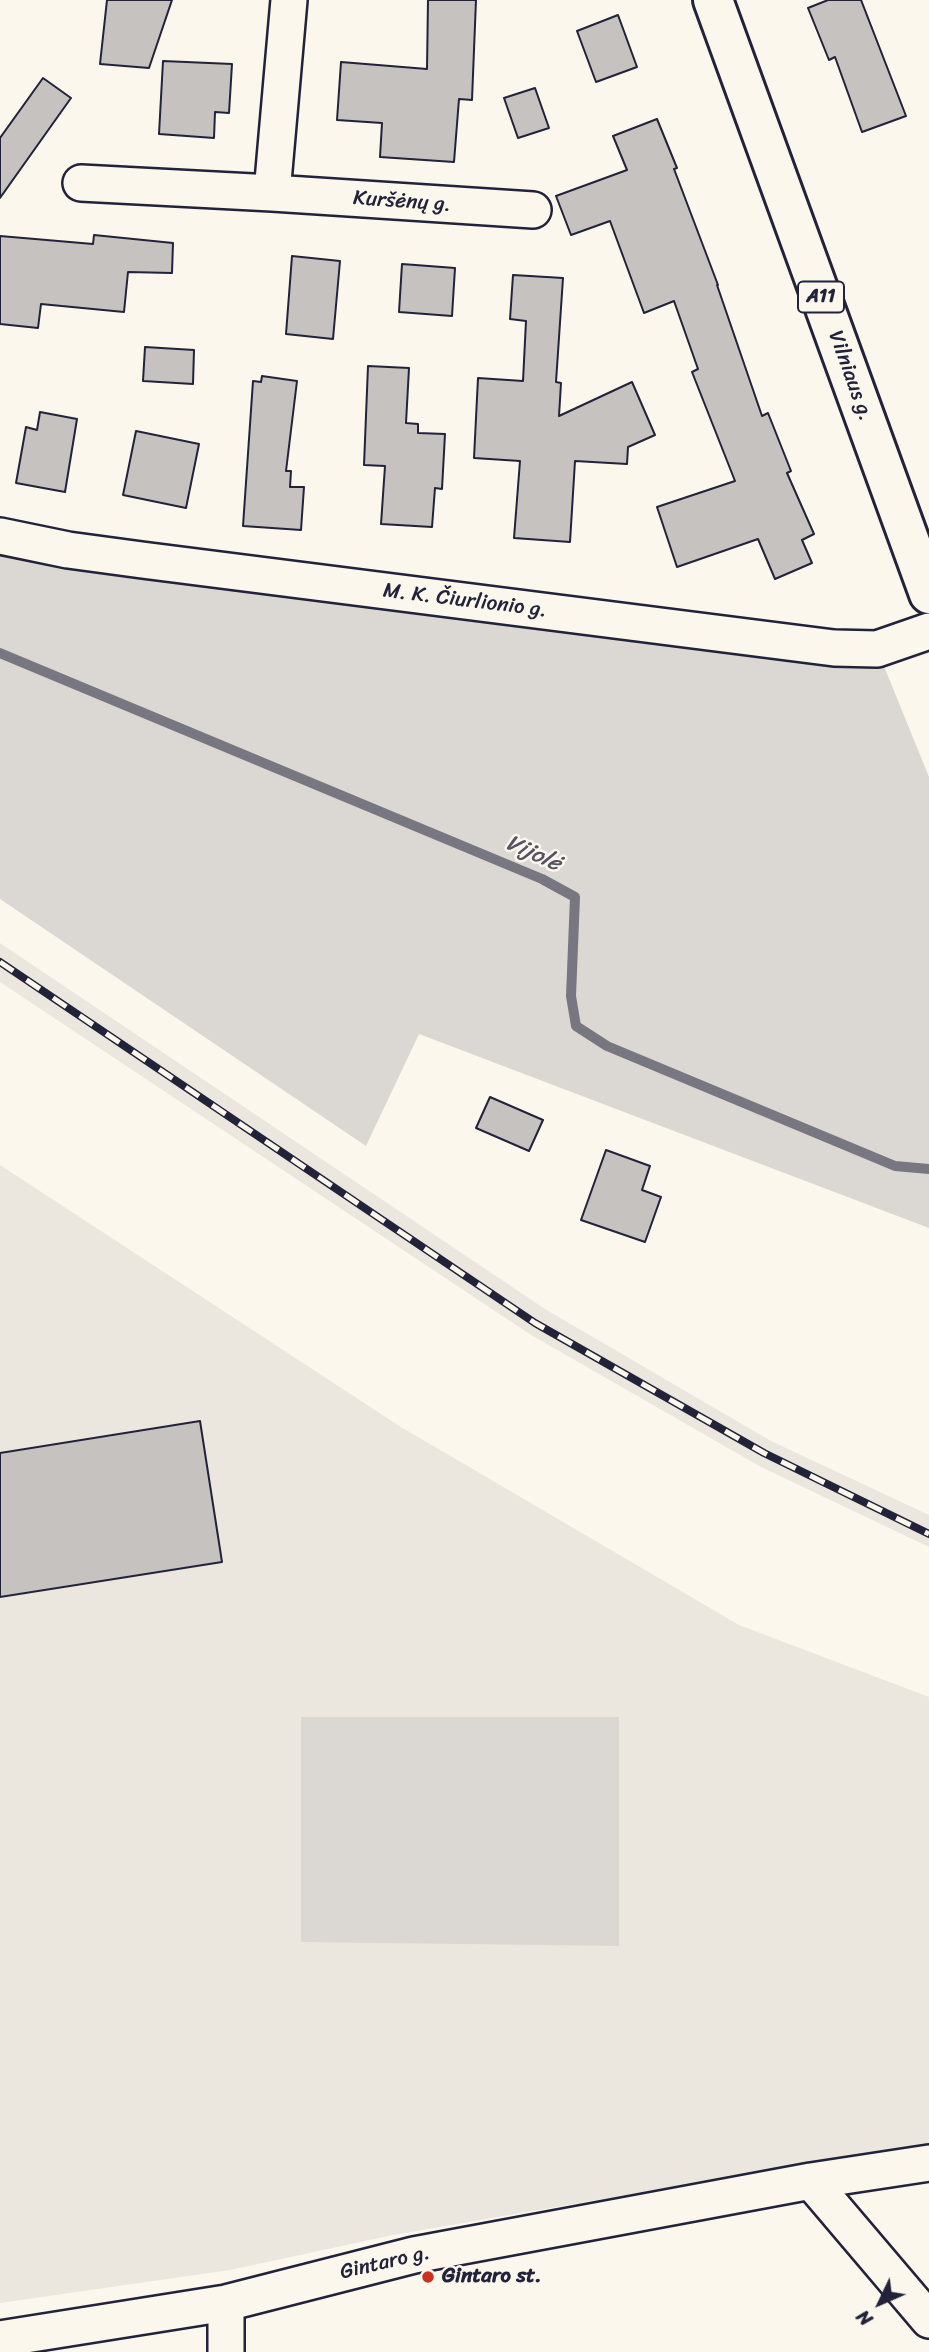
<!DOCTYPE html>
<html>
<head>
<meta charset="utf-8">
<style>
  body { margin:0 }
  #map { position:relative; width:929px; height:2352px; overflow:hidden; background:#fbf7ec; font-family:Sriracha,sans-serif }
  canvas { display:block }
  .north { position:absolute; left:845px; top:2268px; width:70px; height:70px; -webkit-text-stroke:5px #fbf7ec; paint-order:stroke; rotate:226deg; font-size:19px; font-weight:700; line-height:28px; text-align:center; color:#22223b }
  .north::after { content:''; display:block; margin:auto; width:24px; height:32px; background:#22223b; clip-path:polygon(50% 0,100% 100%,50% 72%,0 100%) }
</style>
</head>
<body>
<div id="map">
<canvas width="929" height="2352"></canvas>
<div class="north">N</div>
</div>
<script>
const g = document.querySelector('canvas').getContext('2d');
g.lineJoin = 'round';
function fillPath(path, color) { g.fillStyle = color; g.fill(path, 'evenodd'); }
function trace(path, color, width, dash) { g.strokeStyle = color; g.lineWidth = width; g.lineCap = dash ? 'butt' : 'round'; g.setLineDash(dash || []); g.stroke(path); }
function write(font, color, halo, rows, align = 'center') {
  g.font = font + ' Sriracha,sans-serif'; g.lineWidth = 5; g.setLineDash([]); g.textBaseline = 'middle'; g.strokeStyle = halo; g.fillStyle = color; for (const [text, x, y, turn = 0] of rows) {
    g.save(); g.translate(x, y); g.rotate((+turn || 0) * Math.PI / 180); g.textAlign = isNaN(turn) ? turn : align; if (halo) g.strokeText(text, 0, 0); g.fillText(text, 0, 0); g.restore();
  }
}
const built = new Path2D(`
  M 0,943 L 545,1309 L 771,1441 L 929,1515 L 929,1547 L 761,1467 L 531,1335 L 0,982 Z
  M 0,1165 L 401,1427 L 739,1625 L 929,1697 L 929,2143 L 393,2235 L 230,2270 L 0,2303 Z`);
const green = new Path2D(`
  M 0,536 L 877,649 L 929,777 L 929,1228 L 419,1034 L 366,1146 L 0,899 Z
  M 301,1717 L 619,1717 L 619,1946 L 301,1942 Z`);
const stream = new Path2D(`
  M 0,653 L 542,879 L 575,897 L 571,996 L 576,1026 L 607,1046 L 895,1166 L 929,1169`);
const building = new Path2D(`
  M 107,0 L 172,0 L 149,68 L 100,64 Z
  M 428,0 L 476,0 L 472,100 L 459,99 L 454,162 L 380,157 L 382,123 L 337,120 L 341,62 L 427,69 Z
  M 828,0 L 861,0 L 906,116 L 862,132 L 835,57 L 829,60 L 808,8 Z
  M 618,15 L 637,67 L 596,82 L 577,31 Z
  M 163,61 L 232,64 L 229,113 L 215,112 L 214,138 L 159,134 Z
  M 43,78 L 71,98 L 0,198 L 0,138 Z
  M 535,88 L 549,128 L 518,138 L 504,98 Z
  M 657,119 L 677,168 L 674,169 L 718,285 L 717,285 L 762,416 L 768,413 L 791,471 L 787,473 L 814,534 L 802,540 L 812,563 L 775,579 L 758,539 L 677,567 L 657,507 L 735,481 L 692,372 L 698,369 L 674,301 L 644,313 L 610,221 L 571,235 L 556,196 L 627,170 L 613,136 Z
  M 94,235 L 173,243 L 172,273 L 128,272 L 124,312 L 41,304 L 38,328 L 0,324 L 0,236 L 93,244 Z
  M 292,256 L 340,261 L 333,339 L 286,334 Z
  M 402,264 L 455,268 L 452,316 L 399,312 Z
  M 513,275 L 563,278 L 556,382 L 561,383 L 559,416 L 632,382 L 655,435 L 628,447 L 627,464 L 575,461 L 570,542 L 514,538 L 520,461 L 474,458 L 478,378 L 523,381 L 526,321 L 510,319 Z
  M 145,347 L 194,350 L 193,384 L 143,381 Z
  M 368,366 L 409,368 L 406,423 L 418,424 L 418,433 L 445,434 L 442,489 L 435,488 L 432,527 L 381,524 L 385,466 L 364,465 Z
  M 262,376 L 297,381 L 286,471 L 291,471 L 290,487 L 304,487 L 301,530 L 243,526 L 253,381 L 261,382 Z
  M 40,412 L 77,419 L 65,492 L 16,483 L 26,427 L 37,430 Z
  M 136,431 L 199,444 L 186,508 L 123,495 Z
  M 490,1097 L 543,1120 L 529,1151 L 476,1128 Z
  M 606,1150 L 650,1166 L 642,1190 L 661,1197 L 645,1242 L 581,1220 Z
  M 200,1421 L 222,1562 L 0,1597 L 0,1453 Z`);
const minor = new Path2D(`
  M 81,183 L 272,193 L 533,210
  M 272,193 L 289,0
  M 0,536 L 68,550 L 142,560 L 834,648 L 877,649 L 929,631
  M 811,2181 L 929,2320
  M 226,2303 L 226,2352
  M 0,2339 L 226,2303 L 414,2255 L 811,2181 L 929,2163`);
const trunk = new Path2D(`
  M 713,0 L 929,594`);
const rail = new Path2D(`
  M 0,962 L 535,1323 L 764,1453 L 929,1534`);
const markers = [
  [428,2277,7,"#c8321e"]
];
const shields = [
  [821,297,46]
];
const shieldNames = [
  ["A11",821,297]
];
const streetNames = [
  ["Kuršėnų g.",402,202,4],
  ["Vilniaus g.",850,376,70],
  ["M. K. Čiurlionio g.",465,601,7],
  ["Gintaro g.",385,2263,-13]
];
const poiNames = [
  ["Gintaro st.",442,2277]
];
const waterNames = [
  ["Vijolė",533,854,24]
];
fillPath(built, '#ebe7df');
fillPath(green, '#dbd8d3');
trace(stream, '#787681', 10);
fillPath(building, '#c6c2c0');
trace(building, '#22223b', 2);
trace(minor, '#22223b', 40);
trace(trunk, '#22223b', 44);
trace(minor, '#fbf7ec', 35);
trace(trunk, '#fbf7ec', 38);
trace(rail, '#22223b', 8);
trace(rail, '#fbf7ec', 5, [16]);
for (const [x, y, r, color] of markers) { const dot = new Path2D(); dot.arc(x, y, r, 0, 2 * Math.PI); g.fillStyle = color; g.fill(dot); trace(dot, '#fbf7ec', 2.5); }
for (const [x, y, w] of shields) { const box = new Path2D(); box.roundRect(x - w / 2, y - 15.5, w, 31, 5); g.fillStyle = '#fbf7ec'; g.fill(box); trace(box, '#22223b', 2); }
write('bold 19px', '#22223b', null, shieldNames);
write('21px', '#22223b', '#fbf7ec', streetNames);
write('bold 21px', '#22223b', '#fbf7ec', poiNames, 'left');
write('italic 23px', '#545364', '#fbf7ec', waterNames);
</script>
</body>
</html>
